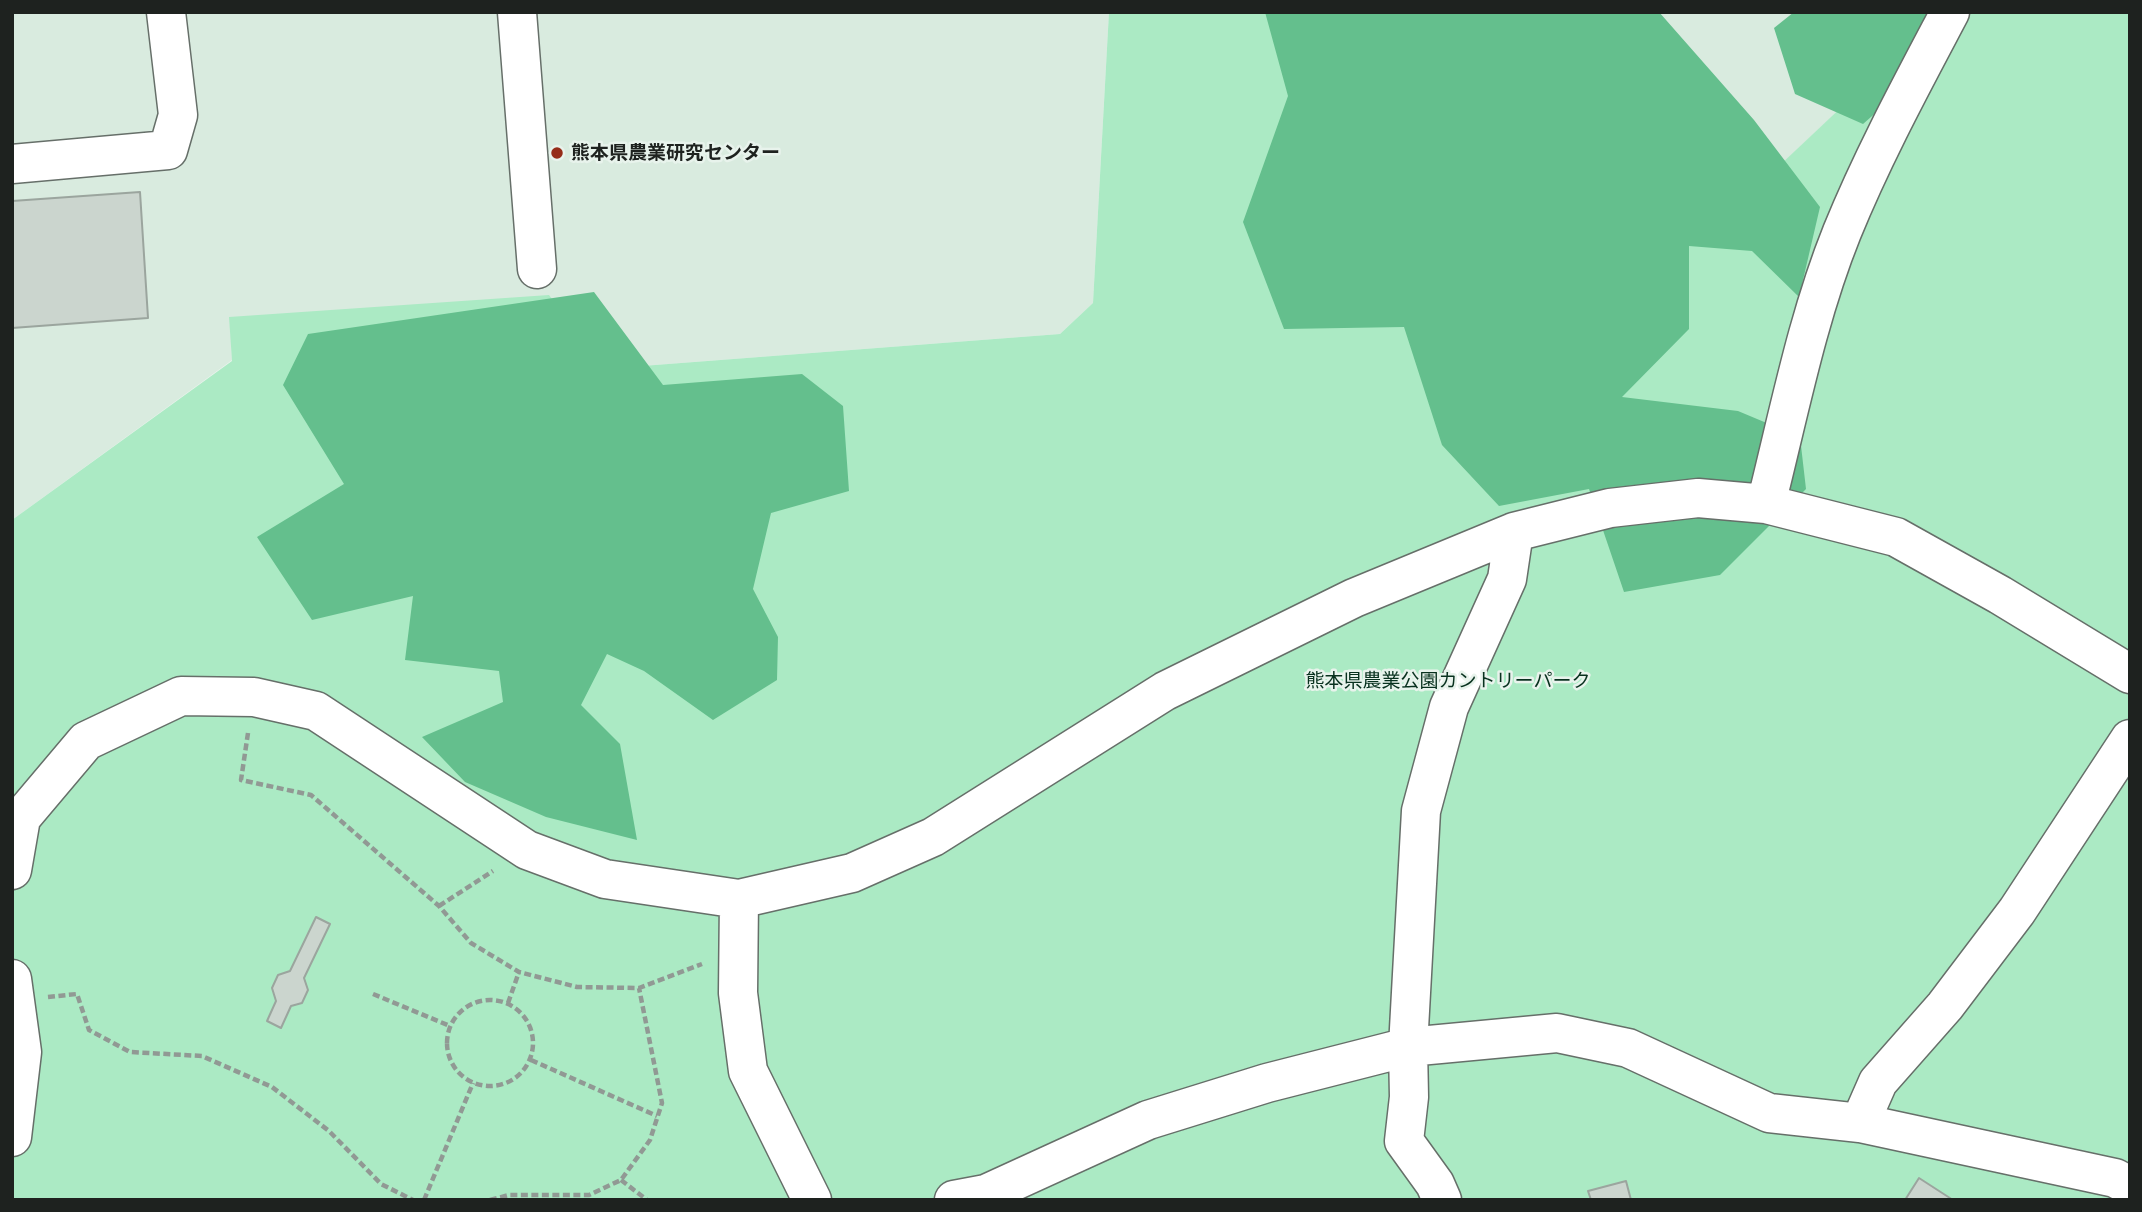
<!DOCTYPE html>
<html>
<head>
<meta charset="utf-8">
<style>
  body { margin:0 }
  #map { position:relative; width:2142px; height:1212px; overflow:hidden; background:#e8f3ec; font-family:Quicksand,sans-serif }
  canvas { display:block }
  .frame { position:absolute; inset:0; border:14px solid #1e221f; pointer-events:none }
</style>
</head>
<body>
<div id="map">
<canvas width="2142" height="1212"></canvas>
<div class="frame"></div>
</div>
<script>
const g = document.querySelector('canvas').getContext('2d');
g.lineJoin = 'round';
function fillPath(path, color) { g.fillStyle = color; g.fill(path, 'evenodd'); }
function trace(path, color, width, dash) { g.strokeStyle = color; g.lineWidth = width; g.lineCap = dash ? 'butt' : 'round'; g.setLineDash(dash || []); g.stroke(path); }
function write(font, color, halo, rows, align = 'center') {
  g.font = font + ' Quicksand,"Noto Sans JP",sans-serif'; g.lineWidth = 5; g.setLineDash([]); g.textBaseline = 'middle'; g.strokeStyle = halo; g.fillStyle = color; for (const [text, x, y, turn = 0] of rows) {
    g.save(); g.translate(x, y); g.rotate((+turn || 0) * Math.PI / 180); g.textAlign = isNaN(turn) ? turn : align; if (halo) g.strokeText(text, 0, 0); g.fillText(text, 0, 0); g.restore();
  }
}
const built = new Path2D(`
  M 12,12 L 1109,12 L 1093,303 L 1060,334 L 603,369 L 230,317 L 232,360 L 12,520 Z
  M 1582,12 L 1932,12 L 1901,51 L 1709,233 Z`);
const green = new Path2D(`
  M 1109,12 L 1582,12 L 1709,232 L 1901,51 L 1932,12 L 2130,12 L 2130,1200 L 12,1200 L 12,520 L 232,361 L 229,317 L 549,295 L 603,369 L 1060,334 L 1093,303 Z`);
const forest = new Path2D(`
  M 1265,12 L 1659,12 L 1754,120 L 1820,207 L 1799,297 L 1752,251 L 1689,246 L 1689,329 L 1622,397 L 1738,411 L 1800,437 L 1806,489 L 1720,575 L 1624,592 L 1589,489 L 1499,506 L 1442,445 L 1404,327 L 1284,329 L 1243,222 L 1288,96 Z
  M 1794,12 L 1961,12 L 1946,51 L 1863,124 L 1795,94 L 1774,28 Z
  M 594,292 L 663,385 L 802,374 L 843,406 L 849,491 L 771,513 L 753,589 L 778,637 L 777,680 L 713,720 L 644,671 L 607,654 L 581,705 L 620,744 L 637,840 L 546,817 L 465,782 L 422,737 L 503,702 L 499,671 L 405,660 L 413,596 L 312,620 L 257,537 L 344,484 L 283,385 L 308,334 Z`);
const building = new Path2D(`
  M 140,192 L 148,318 L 12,328 L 12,201 Z
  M 316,917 L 330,924 L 304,978 L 308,990 L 302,1003 L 291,1006 L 281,1028 L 267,1021 L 276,1001 L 272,988 L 278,975 L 290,971 Z
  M 1919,1178 L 1953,1200 L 1905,1200 Z
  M 1626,1181 L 1631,1200 L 1591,1200 L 1588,1191 Z`);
const path = new Path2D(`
  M 248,733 L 241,780 L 311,795 L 439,906 L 471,943 L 519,972 L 577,987 L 639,988 L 702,964
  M 439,906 L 493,871
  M 373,994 L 450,1026
  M 48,997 L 77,994 L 89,1030 L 130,1052 L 202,1056 L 272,1087 L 329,1131 L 381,1184 L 413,1200
  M447 1043a43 43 0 1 1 86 0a43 43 0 1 1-86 0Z
  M 508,1003 L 519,972
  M 531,1060 L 657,1116
  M 621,1180 L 647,1200
  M 424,1200 L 473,1083
  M 490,1200 L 509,1195 L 589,1195 L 621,1180 L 650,1140 L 662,1103 L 639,988`);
const minor = new Path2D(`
  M 517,12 L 537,269
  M 12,164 L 168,150 L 178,115 L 166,12
  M 1766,504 C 1789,413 1807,319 1842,232 C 1873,156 1912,84 1950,12
  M 12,870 L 21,818 L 86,741 L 181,696 L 254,697 L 316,711 L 527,850 L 605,879 L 739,899 L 852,873 L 933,837 L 1165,691 L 1354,598 L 1514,532 L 1610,508 L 1698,498 L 1766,504 L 1896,537 L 2000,595 L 2130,674
  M 739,899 L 738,993 L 748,1071 L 812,1200
  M 12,979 L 22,1052 L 12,1137
  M 1860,1123 L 1878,1082 L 1945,1006 L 2017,911 L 2130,739
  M 954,1200 L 986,1194 L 1148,1120 L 1267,1083 L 1408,1047 L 1557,1033 L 1628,1048 L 1769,1113 L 1860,1123 L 2115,1178 L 2130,1186
  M 1442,1200 L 1435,1184 L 1404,1141 L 1409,1097 L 1408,1047 L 1421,811 L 1449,707 L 1507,579 L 1514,532`);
const markers = [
  [557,153,7,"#952c18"]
];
const poiNames = [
  ["熊本県農業研究センター",571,153]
];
const parkNames = [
  ["熊本県農業公園カントリーパーク",1448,681]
];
fillPath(built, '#d9ebdf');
fillPath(green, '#abeac4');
fillPath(forest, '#64bf8d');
fillPath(building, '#cbd5ce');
trace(building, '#9ba59e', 2);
trace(minor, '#666f69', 41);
trace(path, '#919994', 4.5, [7, 3.5]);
trace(minor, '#fff', 38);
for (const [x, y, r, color] of markers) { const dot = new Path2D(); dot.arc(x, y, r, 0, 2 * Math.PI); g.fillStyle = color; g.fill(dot); trace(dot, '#e8f3ec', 2.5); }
write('bold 19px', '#1e221f', '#e8f3ec', poiNames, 'left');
write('19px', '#08311e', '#e8f3ec', parkNames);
</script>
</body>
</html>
